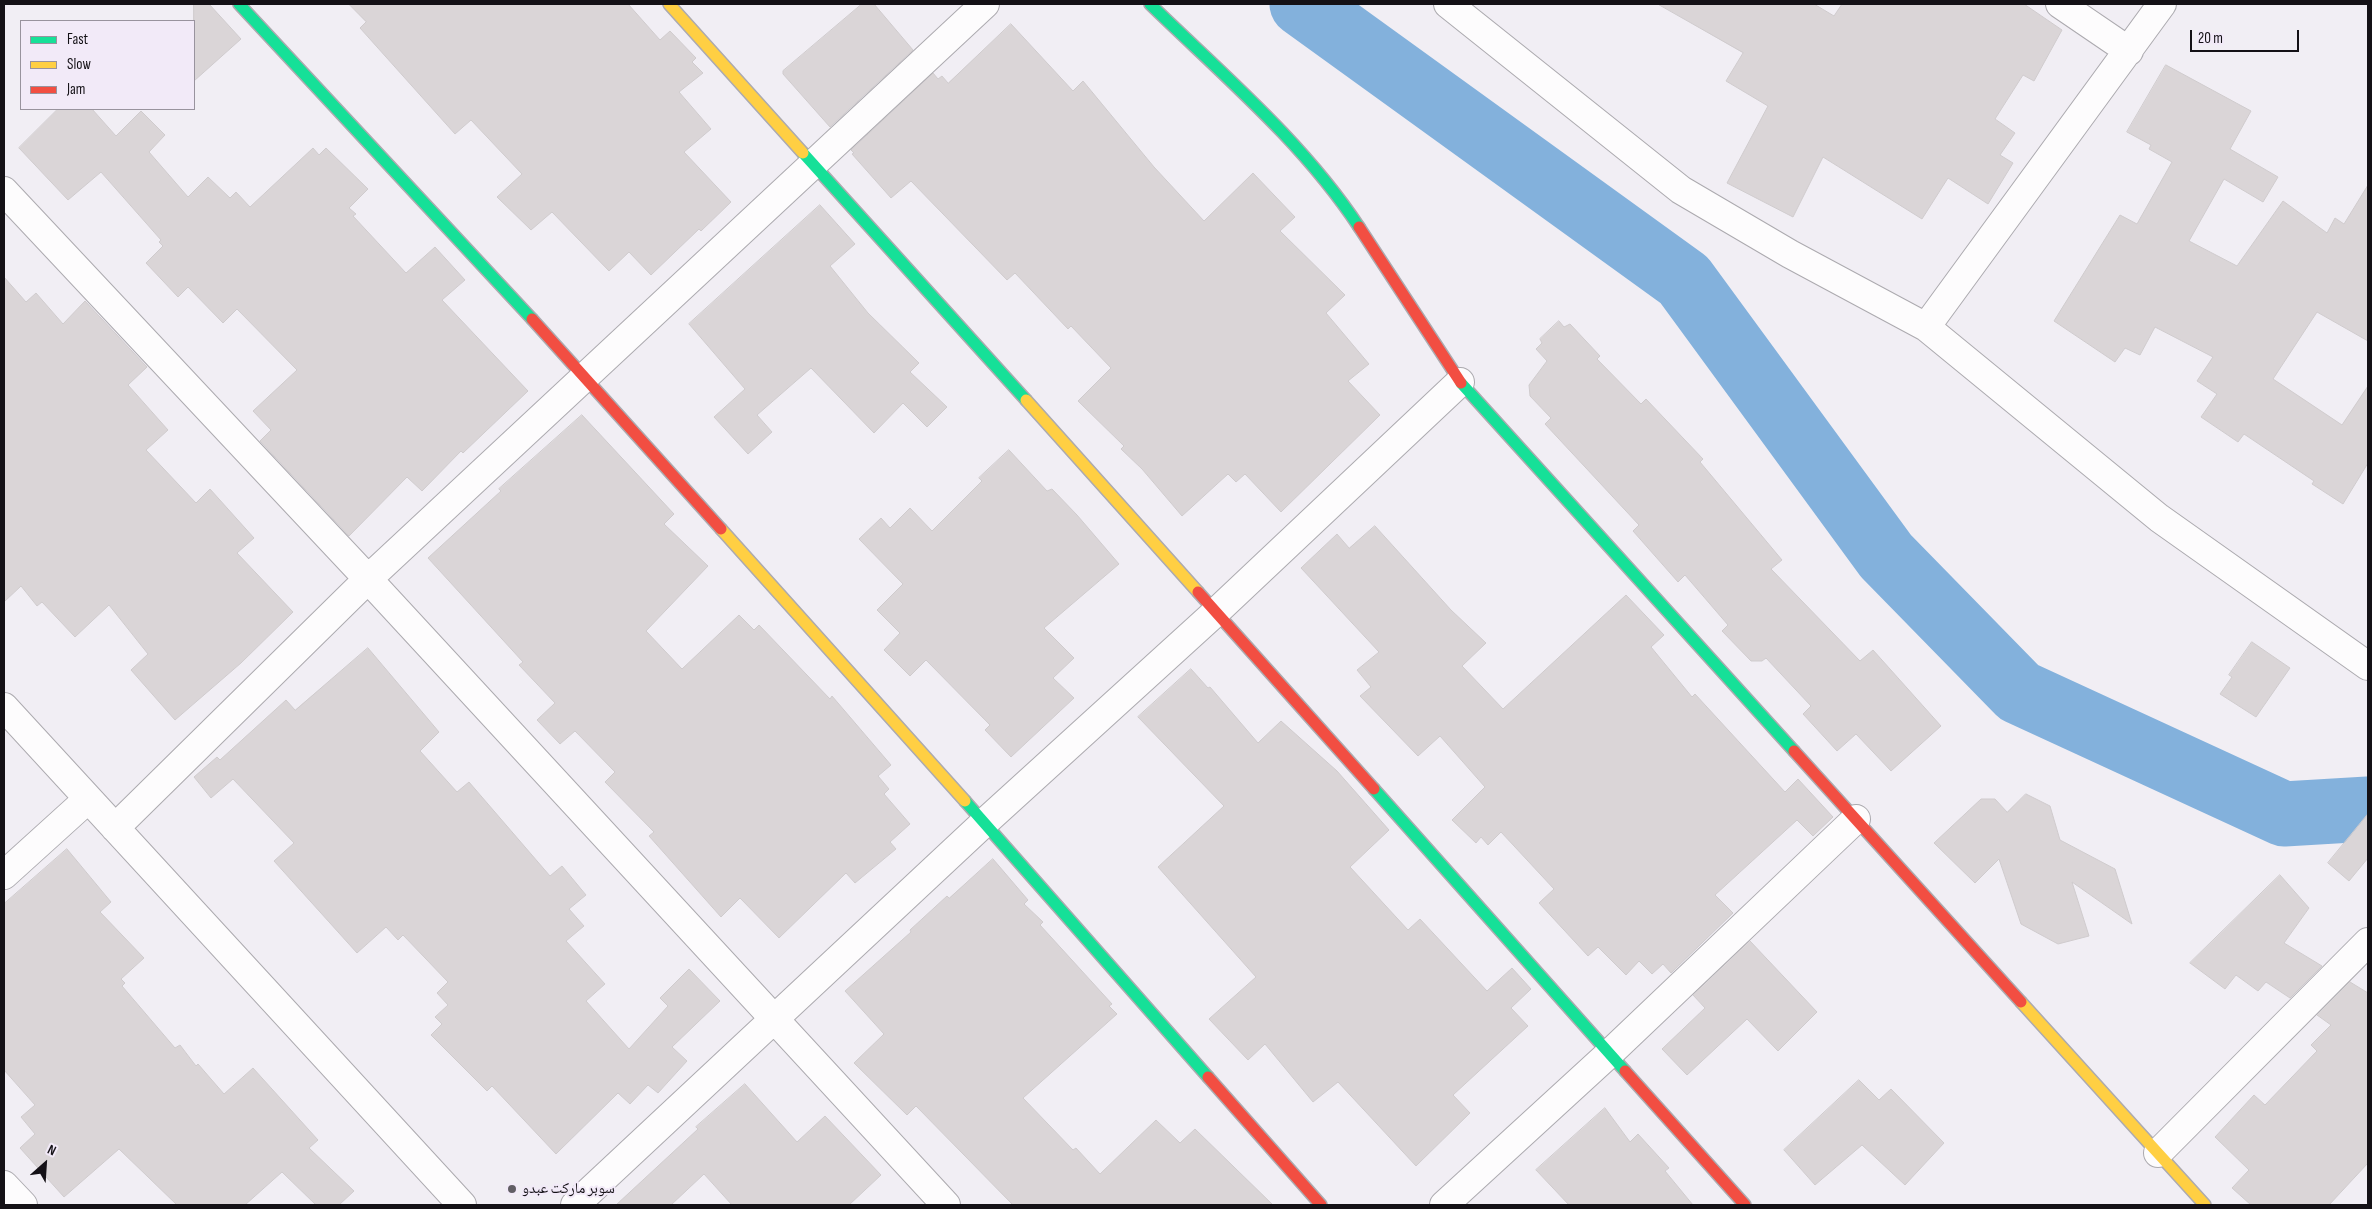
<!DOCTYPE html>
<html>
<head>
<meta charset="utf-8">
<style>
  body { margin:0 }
  #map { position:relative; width:2372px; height:1209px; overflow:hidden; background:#f1eef4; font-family:"Sofia Sans Condensed",sans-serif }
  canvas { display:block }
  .frame { position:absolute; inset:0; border:5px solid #141116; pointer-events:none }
  .legend { position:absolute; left:20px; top:20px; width:175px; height:90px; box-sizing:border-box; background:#f2eaf8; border:1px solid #99939e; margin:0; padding:6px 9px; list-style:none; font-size:15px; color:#141116 }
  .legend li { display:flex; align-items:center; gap:10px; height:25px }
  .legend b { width:25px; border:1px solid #99939e }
  .north { position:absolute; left:20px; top:1139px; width:50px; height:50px; -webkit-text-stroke:4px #f2eaf8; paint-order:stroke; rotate:26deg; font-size:14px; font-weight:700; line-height:20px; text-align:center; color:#141116 }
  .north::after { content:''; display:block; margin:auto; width:18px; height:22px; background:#141116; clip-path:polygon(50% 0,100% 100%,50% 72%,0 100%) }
  .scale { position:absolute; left:2190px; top:30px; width:109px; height:22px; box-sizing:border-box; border:2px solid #141116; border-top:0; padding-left:6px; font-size:15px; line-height:18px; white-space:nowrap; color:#141116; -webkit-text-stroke:4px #f2eaf8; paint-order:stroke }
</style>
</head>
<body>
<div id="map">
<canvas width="2372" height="1209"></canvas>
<div class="frame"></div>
<ul class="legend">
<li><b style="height:6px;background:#16e098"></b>Fast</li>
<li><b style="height:6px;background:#ffcf43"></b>Slow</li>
<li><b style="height:6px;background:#f24e42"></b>Jam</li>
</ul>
<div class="north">N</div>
<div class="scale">20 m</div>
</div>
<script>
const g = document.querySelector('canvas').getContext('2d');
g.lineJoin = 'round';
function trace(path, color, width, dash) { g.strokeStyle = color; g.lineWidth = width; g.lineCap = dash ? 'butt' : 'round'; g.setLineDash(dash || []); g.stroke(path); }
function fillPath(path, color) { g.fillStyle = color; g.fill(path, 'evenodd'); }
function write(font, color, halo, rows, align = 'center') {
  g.font = font + ' "Sofia Sans Condensed","Noto Naskh Arabic",sans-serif'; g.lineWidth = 4; g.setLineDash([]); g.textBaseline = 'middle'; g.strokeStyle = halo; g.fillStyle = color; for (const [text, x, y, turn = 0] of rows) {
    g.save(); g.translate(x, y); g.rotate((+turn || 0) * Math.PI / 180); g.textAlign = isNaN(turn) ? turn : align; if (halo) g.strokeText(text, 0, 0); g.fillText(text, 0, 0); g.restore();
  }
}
const river = new Path2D(`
  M 1302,4 L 1684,280 L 1886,556 L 2019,692 L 2284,814 L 2368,809`);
const building = new Path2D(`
  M 194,4 L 209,4 L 241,39 L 194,81 Z
  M 349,4 L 628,4 L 660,40 L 670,31 L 696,58 L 692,62 L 703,73 L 679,92 L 711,129 L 684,152 L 731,202 L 701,231 L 699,229 L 651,275 L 629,252 L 609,271 L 552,212 L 531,230 L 497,197 L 522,174 L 471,120 L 455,134 L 360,28 L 366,22 Z
  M 862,4 L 874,4 L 913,50 L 830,127 L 783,74 L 783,71 Z
  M 1658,4 L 1814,4 L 1834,16 L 1842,4 L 2024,4 L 2062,30 L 2034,81 L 2023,75 L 1995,119 L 2015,133 L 2000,155 L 2013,163 L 1988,204 L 1948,178 L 1922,219 L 1823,157 L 1793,217 L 1727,183 L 1768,106 L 1726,81 L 1743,53 Z
  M 1011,24 L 1073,91 L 1083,81 L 1154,167 L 1204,221 L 1253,173 L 1295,217 L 1280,231 L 1345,295 L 1326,313 L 1369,364 L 1348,381 L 1380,415 L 1281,512 L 1245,474 L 1236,482 L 1228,474 L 1182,516 L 1142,469 L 1121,449 L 1124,446 L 1078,401 L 1111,368 L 1071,326 L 1068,329 L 1015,273 L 1007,280 L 911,181 L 891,198 L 852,154 L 854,153 L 851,150 L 933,73 L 938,79 L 942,76 L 948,83 Z
  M 2166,65 L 2251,111 L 2230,149 L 2278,177 L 2263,202 L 2224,179 L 2189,241 L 2237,266 L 2283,201 L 2327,233 L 2335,218 L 2344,224 L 2368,185 L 2368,341 L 2317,312 L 2273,379 L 2342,425 L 2368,386 L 2368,463 L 2343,504 L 2312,484 L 2314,481 L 2244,434 L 2238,442 L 2201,417 L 2217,394 L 2197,381 L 2213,357 L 2155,327 L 2140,355 L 2125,348 L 2115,362 L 2054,321 L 2120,215 L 2137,224 L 2172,162 L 2149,149 L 2151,145 L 2127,132 Z
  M 58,109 L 92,109 L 116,136 L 141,111 L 165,135 L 149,152 L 188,197 L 208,177 L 230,198 L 236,192 L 250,207 L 313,148 L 319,155 L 326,148 L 368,189 L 349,208 L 356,214 L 353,216 L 406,273 L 435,247 L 465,280 L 442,300 L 528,391 L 463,453 L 461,451 L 422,491 L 407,477 L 349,536 L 260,441 L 271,430 L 253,411 L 297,370 L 237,309 L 223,323 L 188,287 L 178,297 L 146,263 L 163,246 L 159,242 L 161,240 L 101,172 L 68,200 L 19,148 Z
  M 820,205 L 855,244 L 830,266 L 868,313 L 919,363 L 910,372 L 947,407 L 927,427 L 903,403 L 874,433 L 811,368 L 757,415 L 772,432 L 748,454 L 714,417 L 745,389 L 689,324 Z
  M 4,277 L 26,302 L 36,293 L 63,324 L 85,301 L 147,367 L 128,385 L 168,430 L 146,450 L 196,503 L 210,489 L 254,538 L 237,553 L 293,612 L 241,663 L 175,720 L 131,670 L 148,654 L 109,605 L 75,637 L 42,602 L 37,606 L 21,586 L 4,602 Z
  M 1559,321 L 1564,327 L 1570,324 L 1600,356 L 1597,359 L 1641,404 L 1646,399 L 1703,459 L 1700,462 L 1782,560 L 1771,569 L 1860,661 L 1873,650 L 1941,726 L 1891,771 L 1856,734 L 1837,751 L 1803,714 L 1811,706 L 1766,658 L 1762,661 L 1751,661 L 1722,631 L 1728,625 L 1685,575 L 1678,582 L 1633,531 L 1639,525 L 1545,424 L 1551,418 L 1530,396 L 1529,385 L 1547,361 L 1536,349 L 1542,343 L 1540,339 Z
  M 582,415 L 674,514 L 664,524 L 708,566 L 646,631 L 682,669 L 739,615 L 754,630 L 759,625 L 830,699 L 832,696 L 891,765 L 878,776 L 889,789 L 884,794 L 910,824 L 890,842 L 896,849 L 855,883 L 846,873 L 779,938 L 740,898 L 721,917 L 649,836 L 654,832 L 605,782 L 615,772 L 575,731 L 560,744 L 537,720 L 555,703 L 519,665 L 523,662 L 428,558 L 501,491 L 499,489 Z
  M 1009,450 L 1047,491 L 1052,489 L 1077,515 L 1119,564 L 1044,628 L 1074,658 L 1053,678 L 1074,698 L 1011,757 L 985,730 L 990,725 L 926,660 L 910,676 L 884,650 L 900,633 L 877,610 L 903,584 L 859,539 L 881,518 L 890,528 L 910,508 L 932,531 L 982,481 L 979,478 Z
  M 1375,526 L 1451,610 L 1486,643 L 1462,666 L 1503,709 L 1626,595 L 1664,635 L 1651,647 L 1692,697 L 1695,694 L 1785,792 L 1798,779 L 1833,817 L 1813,836 L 1797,820 L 1715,895 L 1733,913 L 1671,973 L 1663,964 L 1652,974 L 1639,961 L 1626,975 L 1598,947 L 1588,956 L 1539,903 L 1554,889 L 1501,832 L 1488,845 L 1481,837 L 1476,843 L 1452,820 L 1485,787 L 1440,736 L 1418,756 L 1360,696 L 1371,687 L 1357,670 L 1379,652 L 1301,568 L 1337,534 L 1349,548 Z
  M 2252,642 L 2290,668 L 2256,717 L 2220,694 L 2232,677 L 2229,675 Z
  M 368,648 L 439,732 L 420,751 L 457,792 L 469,782 L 550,876 L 562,866 L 586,895 L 569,909 L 584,926 L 566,941 L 605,984 L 586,1001 L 629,1049 L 668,1006 L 660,998 L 689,969 L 720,1001 L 672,1047 L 687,1061 L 658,1093 L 648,1085 L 630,1104 L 618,1093 L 556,1154 L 492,1086 L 487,1091 L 431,1035 L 442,1024 L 435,1017 L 448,1005 L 437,993 L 448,982 L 403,935 L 398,940 L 386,927 L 357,953 L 274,861 L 294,843 L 233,779 L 211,798 L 194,777 L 217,757 L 220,760 L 286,700 L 295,710 Z
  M 1191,669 L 1208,688 L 1210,687 L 1258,743 L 1281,721 L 1337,771 L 1389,830 L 1350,867 L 1408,930 L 1420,919 L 1487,991 L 1512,968 L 1531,989 L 1511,1008 L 1528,1026 L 1453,1095 L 1470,1113 L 1416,1166 L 1338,1082 L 1313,1102 L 1265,1044 L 1248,1060 L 1209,1019 L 1256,977 L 1158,867 L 1224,806 L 1138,717 Z
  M 2026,794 L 2050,806 L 2060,840 L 2115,869 L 2132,924 L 2072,882 L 2089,936 L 2058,944 L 2021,924 L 1999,859 L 1975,883 L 1934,843 L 1981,799 L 1995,799 L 2007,812 Z
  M 2368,814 L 2368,858 L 2349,881 L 2328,863 Z
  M 67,849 L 111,902 L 100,912 L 144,958 L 121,979 L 125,983 L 122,986 L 175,1048 L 180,1045 L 196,1066 L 198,1064 L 224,1094 L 253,1068 L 318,1140 L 309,1148 L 354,1191 L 339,1205 L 316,1205 L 282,1172 L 245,1205 L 177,1205 L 119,1149 L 64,1197 L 20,1148 L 35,1134 L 21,1117 L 35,1105 L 4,1070 L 4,904 Z
  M 993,859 L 1028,900 L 1024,904 L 1043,922 L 1040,925 L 1112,1004 L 1109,1006 L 1117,1014 L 1023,1098 L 1073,1150 L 1076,1148 L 1100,1174 L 1156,1120 L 1180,1143 L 1195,1129 L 1273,1205 L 1013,1205 L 916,1106 L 907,1115 L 854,1063 L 884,1034 L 845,991 L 911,932 L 910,930 L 947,896 L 949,898 Z
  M 2280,875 L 2309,908 L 2284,943 L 2322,966 L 2290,998 L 2266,982 L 2258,991 L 2236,975 L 2225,989 L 2190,963 Z
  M 1750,941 L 1817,1012 L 1778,1051 L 1747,1019 L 1687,1075 L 1662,1049 L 1705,1008 L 1693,995 Z
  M 2350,982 L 2368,993 L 2368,1163 L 2329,1205 L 2251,1205 L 2232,1188 L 2249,1170 L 2215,1137 L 2254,1095 L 2265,1105 L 2317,1051 L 2311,1045 L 2331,1025 L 2317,1015 Z
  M 1859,1080 L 1879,1100 L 1891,1089 L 1944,1143 L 1905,1185 L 1862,1145 L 1815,1185 L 1784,1150 Z
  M 745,1084 L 797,1142 L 825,1116 L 881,1175 L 849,1205 L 732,1205 L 704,1174 L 671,1205 L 616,1205 L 698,1129 L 696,1127 Z
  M 1605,1108 L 1630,1142 L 1638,1134 L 1669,1168 L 1665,1171 L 1693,1205 L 1569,1205 L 1536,1170 Z`);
const street = new Path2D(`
  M 1448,4 L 1681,190 L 1790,254 L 1926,327 L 2159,518 L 2368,666
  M 2060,4 L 2129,51
  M 4,191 L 368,579 L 946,1205
  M 1926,327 L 2162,4
  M 4,707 L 462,1205
  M 115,828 L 368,579 L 985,4
  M 4,875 L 88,799
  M 2158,1153 L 2368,942
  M 4,1185 L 23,1205
  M 575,1205 L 984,823 L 1216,612 L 1460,382
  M 1444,1205 L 1611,1052 L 1856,819`);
const fast = new Path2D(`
  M 239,4 L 532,319
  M 1150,4 C 1222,74 1303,142 1359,227
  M 803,153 L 1026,400
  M 1461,383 L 1794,751
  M 1374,789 L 1625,1071
  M 965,801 L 1208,1077`);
const slow = new Path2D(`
  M 669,4 L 803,153
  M 1026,400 L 1198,592
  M 721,529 L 965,801
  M 2021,1002 L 2205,1205`);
const jam = new Path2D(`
  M 1359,227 L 1461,383
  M 532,319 L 721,529
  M 1198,592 L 1374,789
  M 1794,751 L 2021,1002
  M 1625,1071 L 1745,1205
  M 1208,1077 L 1321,1205`);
const markers = [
  [512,1189,5,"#615e64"]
];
const poiNames = [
  ["سوبر ماركت عبدو",522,1189]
];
trace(river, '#83b1dc', 65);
fillPath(building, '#dad5d7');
trace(building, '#cfcbcd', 1);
trace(street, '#acaaaf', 30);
trace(fast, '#acaaaf', 14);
trace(slow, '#acaaaf', 14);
trace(jam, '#acaaaf', 14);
trace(street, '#fdfcfd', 28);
trace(fast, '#16e098', 11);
trace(slow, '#ffcf43', 11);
trace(jam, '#f24e42', 11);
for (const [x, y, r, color] of markers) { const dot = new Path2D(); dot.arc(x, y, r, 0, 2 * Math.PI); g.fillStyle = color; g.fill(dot); trace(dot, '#f2eaf8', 2); }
write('15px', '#141116', '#f2eaf8', poiNames, 'left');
</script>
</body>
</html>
